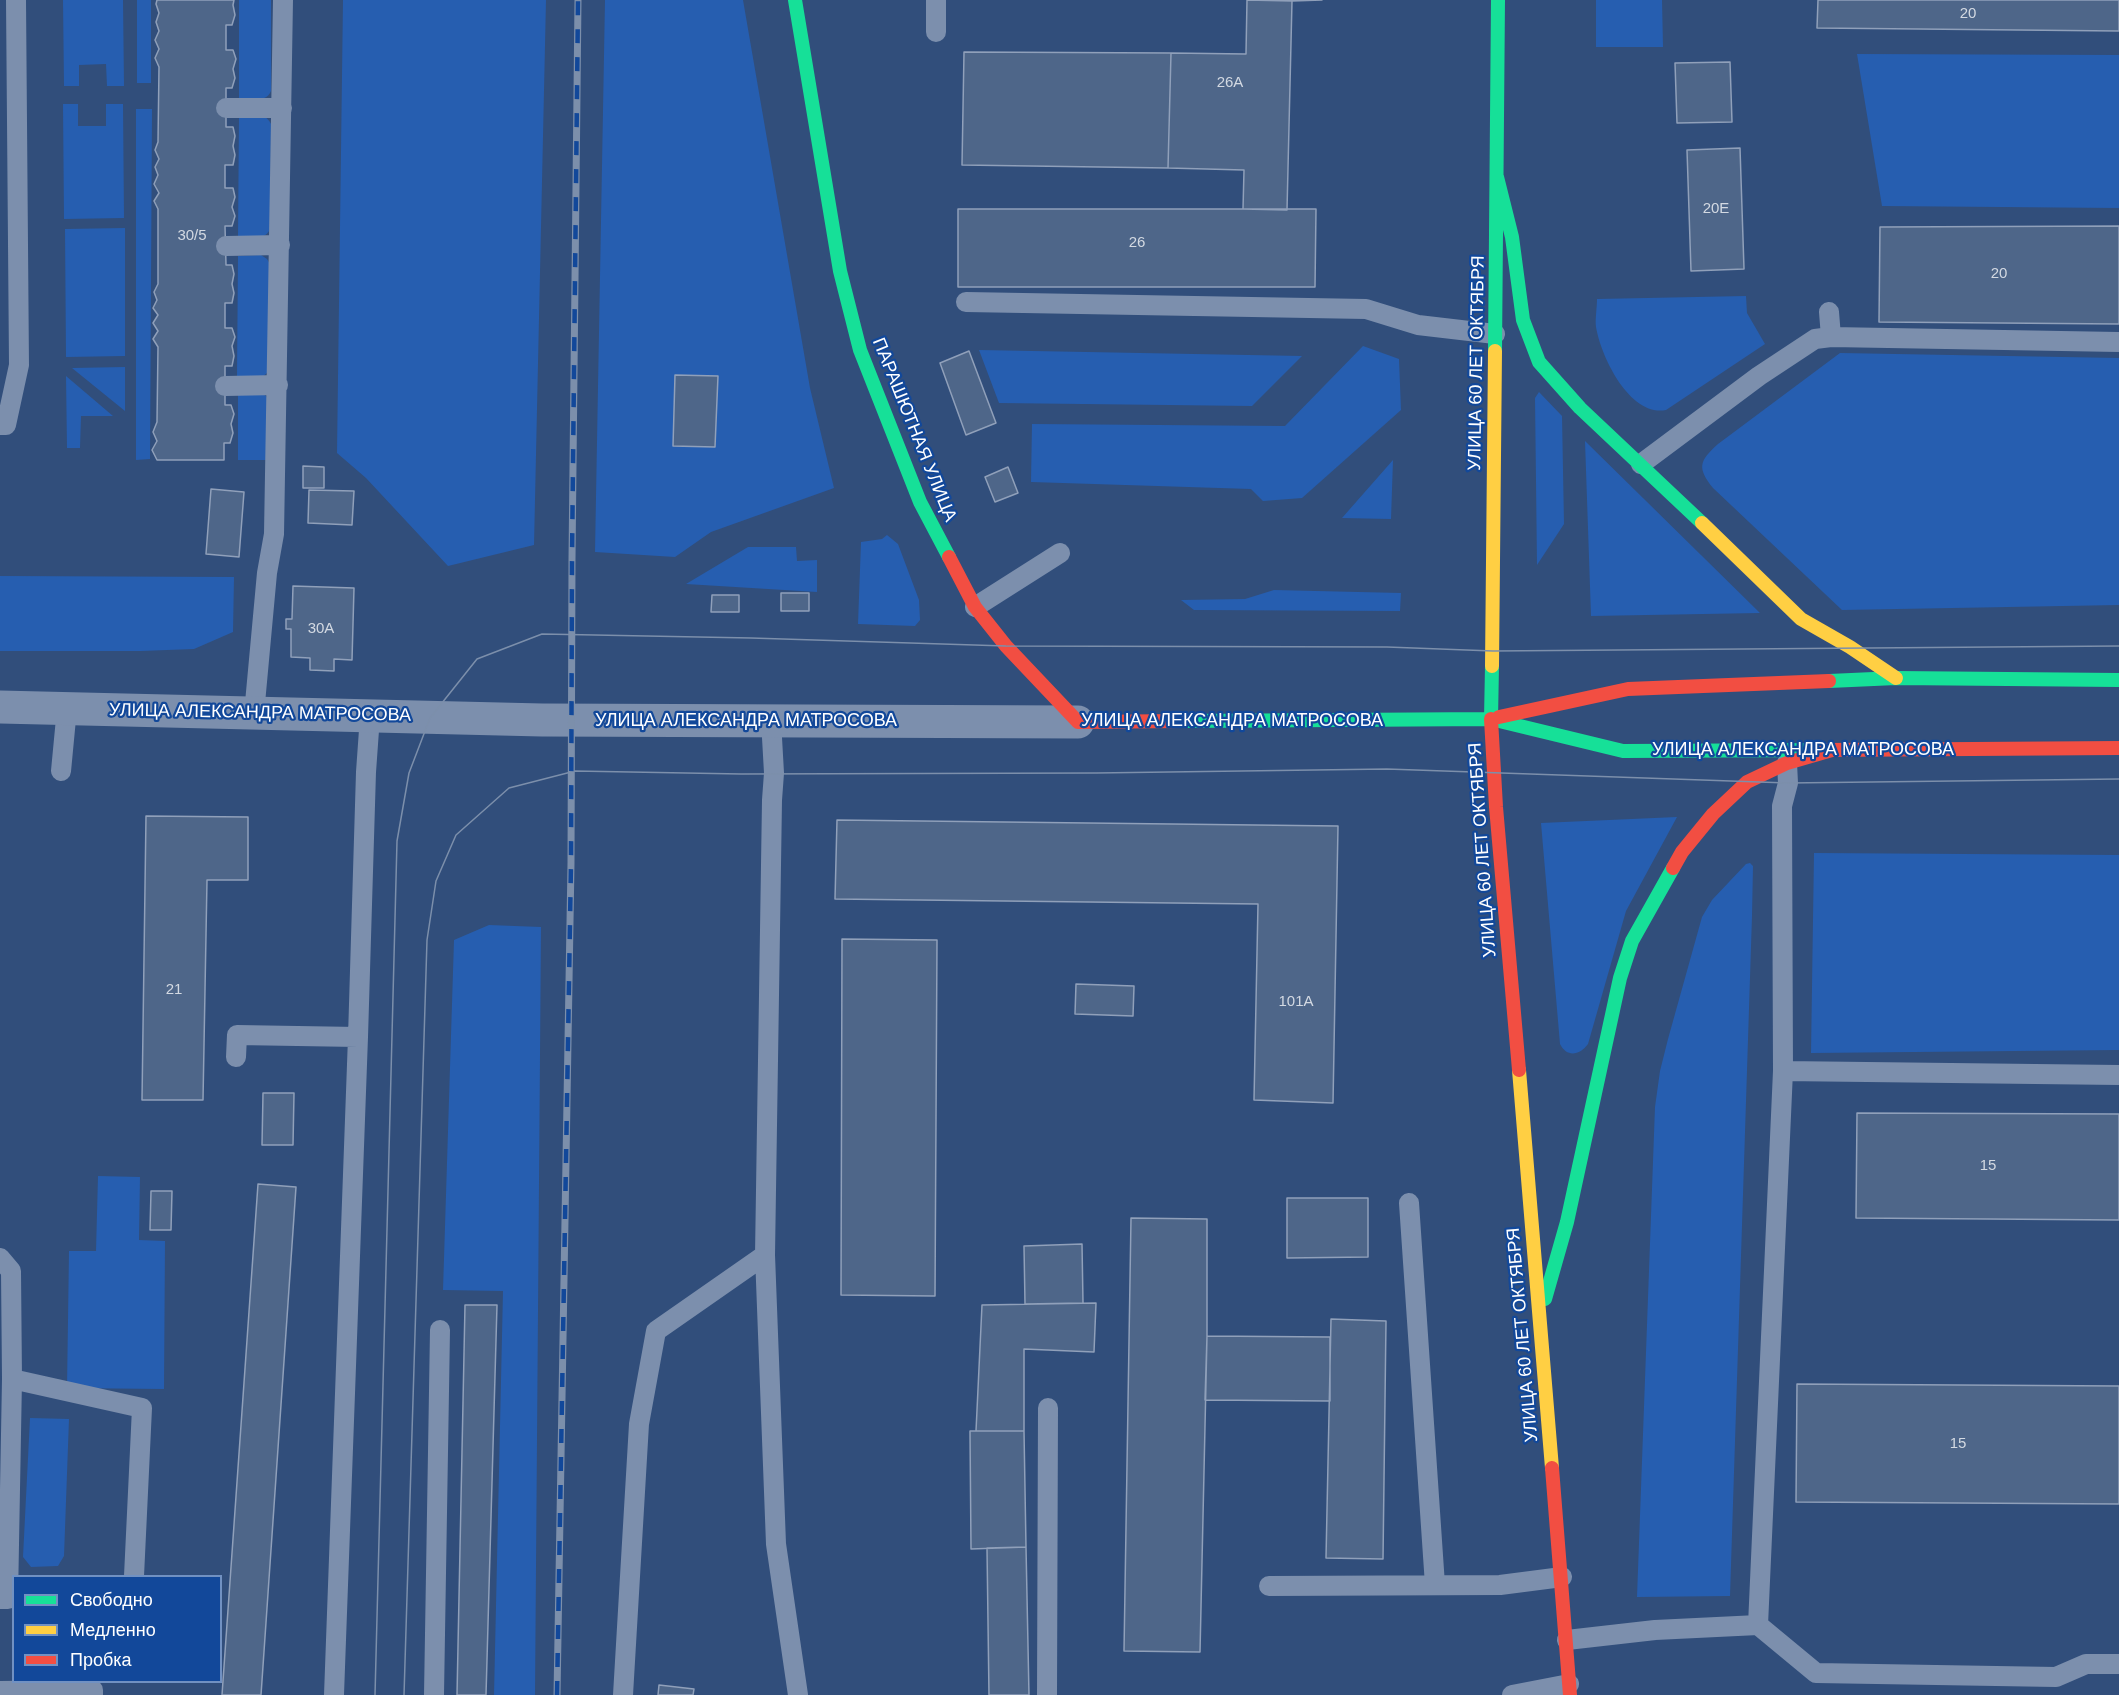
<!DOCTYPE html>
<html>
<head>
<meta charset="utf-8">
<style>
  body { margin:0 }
  #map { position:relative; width:2119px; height:1695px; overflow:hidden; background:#314e7b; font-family:Arial,sans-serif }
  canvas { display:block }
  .legend { position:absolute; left:12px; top:1575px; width:210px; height:108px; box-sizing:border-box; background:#12489a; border:2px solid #7191c2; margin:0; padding:8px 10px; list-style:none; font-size:18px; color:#fff }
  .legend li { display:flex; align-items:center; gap:12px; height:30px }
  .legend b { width:30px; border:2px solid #7191c2 }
</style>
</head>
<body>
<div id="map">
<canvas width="2119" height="1695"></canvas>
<ul class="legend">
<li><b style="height:8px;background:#16e098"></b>Свободно</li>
<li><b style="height:8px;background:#ffcf43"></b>Медленно</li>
<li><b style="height:8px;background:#f24e42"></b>Пробка</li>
</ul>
</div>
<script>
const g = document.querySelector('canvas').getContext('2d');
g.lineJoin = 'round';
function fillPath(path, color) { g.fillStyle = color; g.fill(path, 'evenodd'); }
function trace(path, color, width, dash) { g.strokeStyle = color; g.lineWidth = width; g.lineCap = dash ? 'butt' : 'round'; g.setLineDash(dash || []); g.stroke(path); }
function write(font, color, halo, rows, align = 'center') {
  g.font = font + ' Arial,sans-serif'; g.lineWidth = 4.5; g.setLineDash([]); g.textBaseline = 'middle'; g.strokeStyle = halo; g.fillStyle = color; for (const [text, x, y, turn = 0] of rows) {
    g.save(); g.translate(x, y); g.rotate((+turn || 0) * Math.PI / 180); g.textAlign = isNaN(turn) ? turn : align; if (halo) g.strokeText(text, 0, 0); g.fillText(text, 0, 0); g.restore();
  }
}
const green = new Path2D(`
  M 63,0 L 123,0 L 124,86 L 107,86 L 106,64 L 79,65 L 79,86 L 64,86 Z
  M 137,0 L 151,0 L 151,83 L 137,83 Z
  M 239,0 L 271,0 L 271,91 C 266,103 251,99 239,99 Z
  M 343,0 L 546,0 L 534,545 L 448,566 L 366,478 L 337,453 Z
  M 605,0 L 743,0 L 810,388 L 834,488 L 711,532 L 675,557 L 595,552 Z
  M 1596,0 L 1662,0 L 1663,47 L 1596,47 Z
  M 1857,54 L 2119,55 L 2119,208 L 1882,206 Z
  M 63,104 L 78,104 L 78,126 L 106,126 L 106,104 L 123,104 L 124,218 L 64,219 Z
  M 136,109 L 152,109 L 150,459 L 136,460 Z
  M 239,115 C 252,115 265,111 271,124 L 270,229 C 265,241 250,237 238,237 Z
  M 125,228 L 125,356 L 66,357 L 65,229 Z
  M 261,255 L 267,259 L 270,264 L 269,369 C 264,382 249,378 237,377 L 238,256 Z
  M 1746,296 L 1747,313 L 1765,344 L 1666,410 C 1630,417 1601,357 1596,327 C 1595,319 1597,308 1597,299 Z
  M 1363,346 L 1399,359 L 1401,410 L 1302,498 L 1263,501 L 1251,489 L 1031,482 L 1032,424 L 1285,426 Z
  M 979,350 L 1302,356 L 1252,406 L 999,403 Z
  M 1840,353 L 2119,358 L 2119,605 L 1842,610 L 1713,488 C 1697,468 1699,461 1718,444 Z
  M 125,367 L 125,411 L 72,368 Z
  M 66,376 L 113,416 L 81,416 L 80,448 L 67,448 Z
  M 1539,392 L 1562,416 L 1564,524 L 1537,565 L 1535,398 Z
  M 261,393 L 266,396 L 269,402 L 268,460 L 238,460 L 238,394 Z
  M 1585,441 L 1760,613 L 1591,616 Z
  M 1393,460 L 1391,519 L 1342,518 Z
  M 887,535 L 898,544 L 919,600 L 920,620 L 915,626 L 858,624 L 861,542 L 882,539 Z
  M 748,547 L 796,547 L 797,561 L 817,560 L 817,592 L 686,584 Z
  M 0,576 L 234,577 L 233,632 L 194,649 L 141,651 L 0,651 Z
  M 1274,590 L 1401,593 L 1400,611 L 1194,610 L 1181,600 L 1245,599 Z
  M 1677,817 L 1626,911 L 1588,1044 C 1580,1055 1567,1058 1560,1044 L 1541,823 Z
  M 1814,853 L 2119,855 L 2119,1050 L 1811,1053 Z
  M 1750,863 L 1753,866 L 1752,916 L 1730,1596 L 1637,1597 L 1655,1107 L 1660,1071 L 1668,1039 L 1702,917 L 1712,900 L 1746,864 Z
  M 489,925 L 541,927 L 535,1695 L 494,1695 L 503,1291 L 443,1290 L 454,940 Z
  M 98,1176 L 140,1177 L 139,1240 L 165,1241 L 164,1389 L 67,1388 L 69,1251 L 96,1251 Z
  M 30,1418 L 69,1419 L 64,1556 L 58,1566 L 31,1567 L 23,1557 Z`);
const building = new Path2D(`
  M 157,0 L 234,0 L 233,5 L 235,15 L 232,25 L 226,25 L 226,50 L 233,50 L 236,59 L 233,69 L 235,78 L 232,88 L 226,88 L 226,127 L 233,127 L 235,136 L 233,146 L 235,155 L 233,165 L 225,165 L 225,188 L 233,188 L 235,197 L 232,207 L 235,216 L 232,226 L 225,226 L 226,265 L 232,265 L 234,274 L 232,284 L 234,293 L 232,303 L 225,303 L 225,328 L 232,328 L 235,337 L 232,346 L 234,356 L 232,366 L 225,366 L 225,405 L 231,405 L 234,414 L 231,424 L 233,433 L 230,443 L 224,443 L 224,460 L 157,460 L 152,450 L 157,441 L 153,432 L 157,422 L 158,347 L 153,339 L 158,331 L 153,323 L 158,315 L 153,308 L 157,300 L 154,292 L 158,284 L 158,209 L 154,201 L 159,193 L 154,184 L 158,175 L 155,167 L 159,159 L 155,150 L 158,142 L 159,67 L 155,58 L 159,49 L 155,40 L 159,31 L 156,22 L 159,13 L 156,4 Z
  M 1247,0 L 1322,0 L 1292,1 Z
  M 1247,0 L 1292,1 L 1287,210 L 1243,209 L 1244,170 L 1168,168 L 1171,53 L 1246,54 Z
  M 1818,0 L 2119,0 L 2119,31 L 1817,28 Z
  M 964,52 L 1171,53 L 1168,168 L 962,165 Z
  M 1730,62 L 1732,122 L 1677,123 L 1675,63 Z
  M 1740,148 L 1744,269 L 1691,271 L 1687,150 Z
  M 958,209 L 1316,209 L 1315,287 L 958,287 Z
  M 2119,226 L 2119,324 L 1879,322 L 1880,227 Z
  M 969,351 L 996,423 L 966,435 L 940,363 Z
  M 675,375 L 718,376 L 715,447 L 673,446 Z
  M 303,466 L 324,467 L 324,488 L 303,488 Z
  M 1008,467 L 1018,493 L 995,502 L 985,477 Z
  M 211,489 L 244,492 L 239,557 L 206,554 Z
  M 309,490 L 354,491 L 352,525 L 308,523 Z
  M 293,586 L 354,588 L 352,660 L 334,659 L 334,671 L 310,670 L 310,658 L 291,657 L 291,629 L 286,629 L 286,619 L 292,619 Z
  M 781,593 L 809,593 L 809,611 L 781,611 Z
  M 712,595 L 739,595 L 739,612 L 711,612 Z
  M 146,816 L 248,817 L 248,880 L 207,880 L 203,1100 L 142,1100 Z
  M 837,820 L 1338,826 L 1333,1103 L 1254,1100 L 1258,904 L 835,899 Z
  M 842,939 L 937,940 L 935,1296 L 841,1295 Z
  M 1076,984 L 1134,986 L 1133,1016 L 1075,1014 Z
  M 263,1093 L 294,1093 L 293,1145 L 262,1145 Z
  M 1857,1113 L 2119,1114 L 2119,1220 L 1856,1218 Z
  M 258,1184 L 296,1187 L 261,1695 L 222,1695 Z
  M 151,1191 L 172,1191 L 171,1230 L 150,1230 Z
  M 1287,1198 L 1368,1198 L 1368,1257 L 1287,1258 Z
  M 1131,1218 L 1207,1219 L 1207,1336 L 1200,1652 L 1124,1651 Z
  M 1082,1244 L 1083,1303 L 1025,1304 L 1024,1246 Z
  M 1096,1303 L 1094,1352 L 1024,1349 L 1024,1431 L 976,1431 L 982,1305 Z
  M 465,1305 L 497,1305 L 486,1695 L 457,1695 Z
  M 1331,1319 L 1386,1321 L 1383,1559 L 1326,1558 Z
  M 1207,1336 L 1330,1337 L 1330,1401 L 1205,1400 Z
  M 1797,1384 L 2119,1386 L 2119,1504 L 1796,1502 Z
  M 970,1431 L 1024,1431 L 1026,1547 L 971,1549 Z
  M 1026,1547 L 1029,1695 L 989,1695 L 987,1548 Z
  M 659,1685 L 694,1689 L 693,1695 L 658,1695 Z`);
const lane = new Path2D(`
  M 936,0 L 936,32
  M 226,108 L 282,108
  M 226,246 L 280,245
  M 966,302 L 1366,309 L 1418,325 L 1495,334
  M 1829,312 L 1831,337
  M 225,386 L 278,385
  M 0,425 L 6,425 L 19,365 L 16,0
  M 1641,464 L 1759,376 L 1815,339 L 1831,337 L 2119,342
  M 975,607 L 1060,553
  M 254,714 L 267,573 L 274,534 L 283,0
  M 771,720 L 774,773 L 772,800 L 765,1255 L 776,1544 L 798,1695
  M 61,771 L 67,708
  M 236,1057 L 237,1035 L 358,1037
  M 1783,1071 L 2119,1075
  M 1409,1203 L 1435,1585
  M 0,1258 L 11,1271 L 12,1379 L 8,1599 L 0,1599
  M 12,1379 L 142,1408 L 134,1576
  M 1269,1586 L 1500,1585 L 1562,1577
  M 1758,1625 L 1783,1071 L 1782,806 L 1788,783 L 1787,763
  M 1567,1640 L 1655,1630 L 1758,1625 L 1816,1673 L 2056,1677 L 2086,1664 L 2119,1664
  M 0,1691 L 93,1690 L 93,1695
  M 334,1695 L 358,1037 L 366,772 L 370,716
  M 434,1695 L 440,1330
  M 623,1695 L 639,1424 L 656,1331 L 765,1255
  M 1047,1695 L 1048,1408
  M 1512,1695 L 1569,1684`);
const street = new Path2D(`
  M 0,707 L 542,720 L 1078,722`);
const fast = new Path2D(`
  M 795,0 L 840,271 L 860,350 L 920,502 L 949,557
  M 1497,177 L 1512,237 L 1523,320 L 1539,362 L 1580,408 L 1702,523
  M 1495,351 L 1498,0
  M 1829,681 L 1896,678 L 2119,680
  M 1491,719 L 1623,751 L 1825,750
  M 1181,721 L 1491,719 L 1492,666
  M 1545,1299 L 1567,1222 L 1620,978 L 1632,941 L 1673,868`);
const slow = new Path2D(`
  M 1702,523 L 1801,619 L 1850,647 L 1896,678
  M 1492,666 L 1495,351
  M 1519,1070 L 1552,1468`);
const jam = new Path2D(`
  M 949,557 L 975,607 L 1006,646 L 1078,722 L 1181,721
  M 1499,717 L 1628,689 L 1829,681
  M 1491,719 L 1496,807 L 1519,1070
  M 1825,750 L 2119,748
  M 1673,868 L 1682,852 L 1713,814 L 1747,782 L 1787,763 L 1832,750
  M 1552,1468 L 1570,1695`);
const tram = new Path2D(`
  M 375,1695 L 397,841 L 409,773 L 430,718 L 477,659 L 542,634 L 751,638 L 1006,646 L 1387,647 L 1493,651 L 2119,646
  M 404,1695 L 427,940 L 436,881 L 456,835 L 509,788 L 575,771 L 741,774 L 1096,773 L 1387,769 L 1788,783 L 2119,779`);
const rail = new Path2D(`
  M 557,1695 L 571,863 L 572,559 L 578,0`);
const numberNames = [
  ["20",1968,14],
  ["26А",1230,83],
  ["20Е",1716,209],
  ["30/5",192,236],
  ["26",1137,243],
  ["20",1999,274],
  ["30А",321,629],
  ["21",174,990],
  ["101А",1296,1002],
  ["15",1988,1166],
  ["15",1958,1444]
];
const streetNames = [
  ["УЛИЦА 60 ЛЕТ ОКТЯБРЯ",1477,363,-89],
  ["ПАРАШЮТНАЯ УЛИЦА",914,430,68],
  ["УЛИЦА АЛЕКСАНДРА МАТРОСОВА",260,713,1],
  ["УЛИЦА АЛЕКСАНДРА МАТРОСОВА",746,721],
  ["УЛИЦА АЛЕКСАНДРА МАТРОСОВА",1232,721],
  ["УЛИЦА АЛЕКСАНДРА МАТРОСОВА",1803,750],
  ["УЛИЦА 60 ЛЕТ ОКТЯБРЯ",1483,850,-94],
  ["УЛИЦА 60 ЛЕТ ОКТЯБРЯ",1523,1335,-95]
];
fillPath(green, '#265eb0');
fillPath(building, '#4e6689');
trace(building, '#90a0ba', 1.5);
trace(lane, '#7c8fad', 20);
trace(street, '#7c8fad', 33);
trace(fast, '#16e098', 14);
trace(slow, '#ffcf43', 14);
trace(jam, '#f24e42', 14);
trace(tram, '#7c8fab', 1.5);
trace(rail, '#7c8fab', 7);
trace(rail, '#12489a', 4.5, [14]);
write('15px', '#d3d9e2', null, numberNames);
write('18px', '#fff', '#12489a', streetNames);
</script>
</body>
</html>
